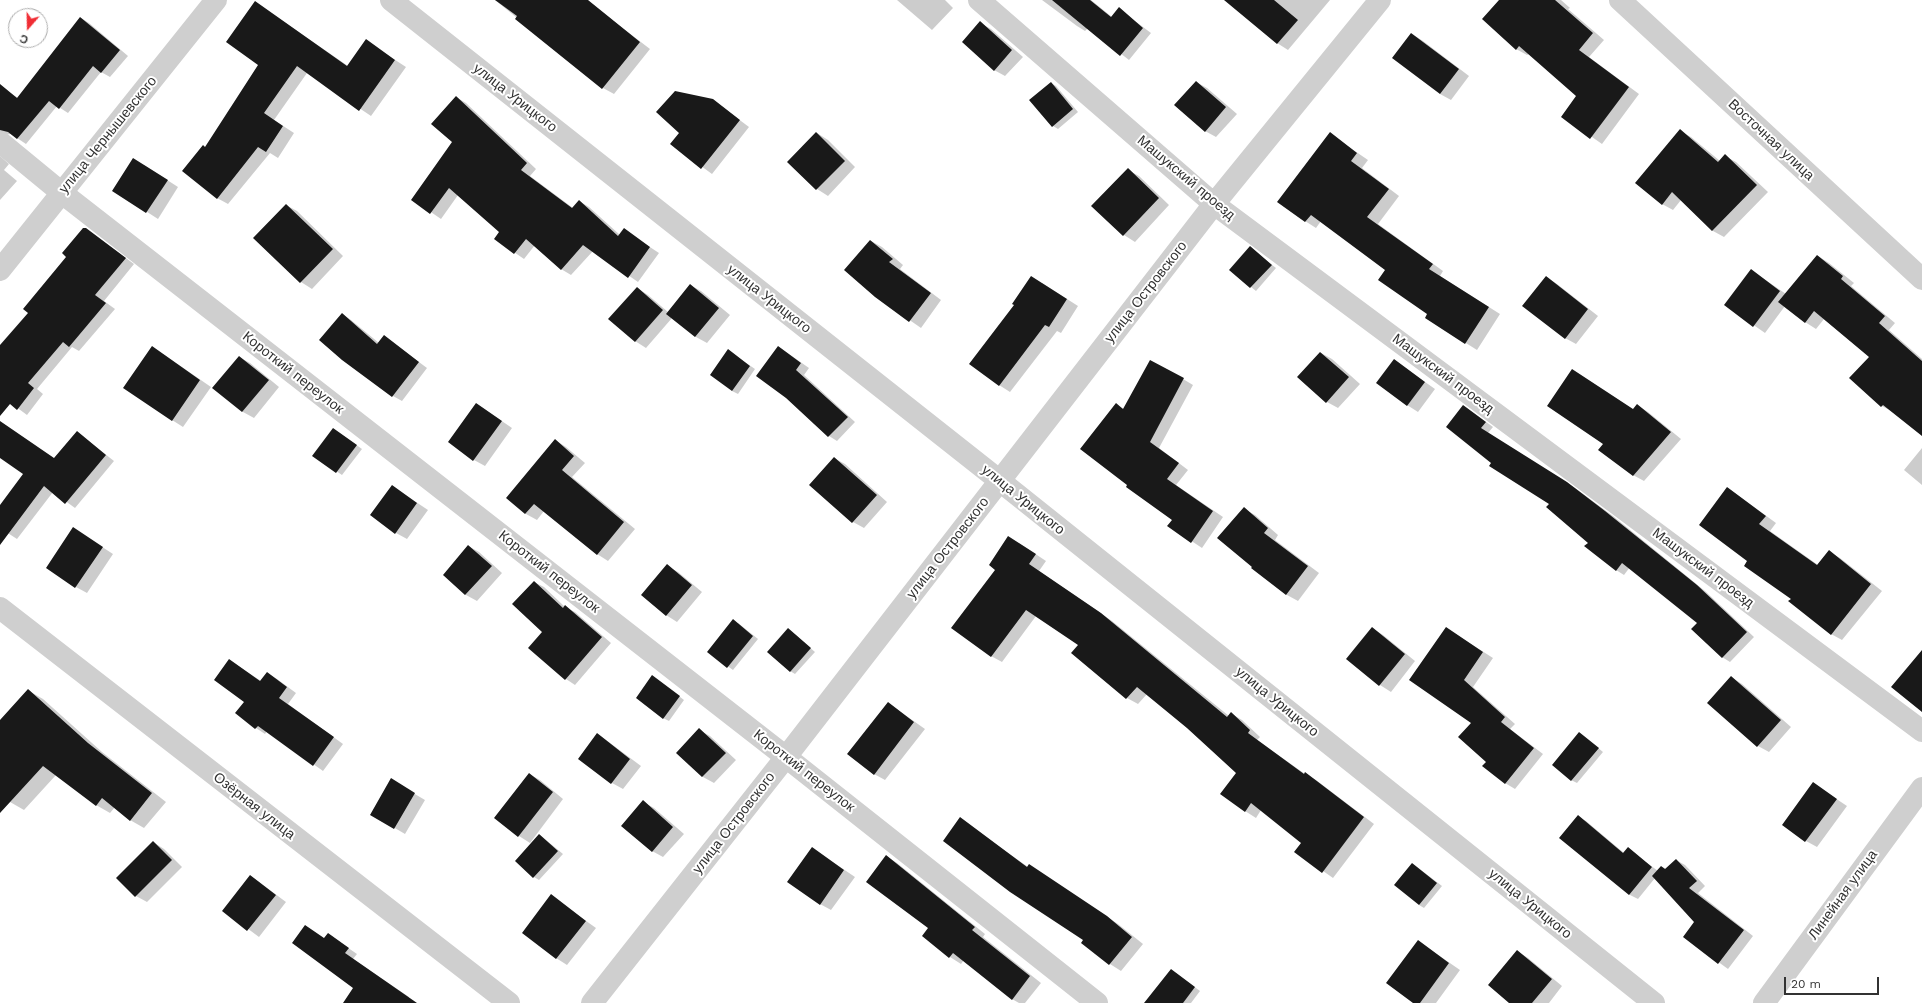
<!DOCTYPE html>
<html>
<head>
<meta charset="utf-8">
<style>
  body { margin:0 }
  #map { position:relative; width:1922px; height:1003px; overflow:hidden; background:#fff; font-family:"Work Sans",sans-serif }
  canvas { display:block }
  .north { position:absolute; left:8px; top:8px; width:40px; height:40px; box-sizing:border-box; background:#fff; border:1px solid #adadad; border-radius:50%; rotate:200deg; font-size:11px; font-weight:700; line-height:16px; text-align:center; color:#323232 }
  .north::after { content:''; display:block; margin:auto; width:14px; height:18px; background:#f02d34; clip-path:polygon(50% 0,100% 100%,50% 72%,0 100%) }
  .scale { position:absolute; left:1784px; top:977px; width:95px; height:18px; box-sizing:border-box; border:2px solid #323232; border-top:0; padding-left:5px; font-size:12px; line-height:14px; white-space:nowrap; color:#323232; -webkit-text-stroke:3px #fff; paint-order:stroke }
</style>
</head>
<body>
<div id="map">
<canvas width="1922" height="1003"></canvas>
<div class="north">С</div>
<div class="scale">20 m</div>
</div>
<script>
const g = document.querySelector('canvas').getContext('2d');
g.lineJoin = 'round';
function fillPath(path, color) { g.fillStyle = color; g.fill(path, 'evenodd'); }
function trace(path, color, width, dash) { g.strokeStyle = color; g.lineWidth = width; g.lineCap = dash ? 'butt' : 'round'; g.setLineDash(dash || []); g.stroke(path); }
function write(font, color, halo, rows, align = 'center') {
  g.font = font + ' "Work Sans",sans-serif'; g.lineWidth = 4; g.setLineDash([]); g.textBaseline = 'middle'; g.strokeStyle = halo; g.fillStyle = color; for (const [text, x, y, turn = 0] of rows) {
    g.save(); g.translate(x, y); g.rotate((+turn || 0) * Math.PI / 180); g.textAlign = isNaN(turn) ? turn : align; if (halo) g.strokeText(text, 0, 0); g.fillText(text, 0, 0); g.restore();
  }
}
const shadow = new Path2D(`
  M 495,0 L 586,0 L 650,49 L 614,94 L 603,88 Z
  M 897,0 L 945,0 L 953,8 L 932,30 Z
  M 1042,0 L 1091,0 L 1112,17 L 1119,9 L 1151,33 L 1129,60 L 1088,28 L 1085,31 L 1077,26 Z
  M 1226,0 L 1330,0 L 1288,50 L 1277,43 Z
  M 1500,0 L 1561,0 L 1570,8 L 1568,9 L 1604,40 L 1589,57 L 1639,94 L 1602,144 L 1562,116 L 1577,96 L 1529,54 L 1527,55 L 1516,49 Z
  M 255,2 L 348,66 L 366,41 L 406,67 L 371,116 L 307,73 L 274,120 L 294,133 L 278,158 L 270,153 L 228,204 L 217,198 L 206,148 L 259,64 Z
  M 81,18 L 89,23 L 128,56 L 110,77 L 101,72 L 68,113 L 57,106 L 26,144 L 11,134 L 4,135 L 0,138 L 0,105 L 10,93 L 18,98 Z
  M 980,23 L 991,29 L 1023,57 L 1005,76 L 994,70 Z
  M 1412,34 L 1423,41 L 1469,76 L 1451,100 L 1440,94 Z
  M 1196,82 L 1207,88 L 1237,114 L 1216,137 L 1205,131 Z
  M 1051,83 L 1056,86 L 1078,112 L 1058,129 L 1053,126 Z
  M 456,97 L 466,103 L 536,169 L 530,176 L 573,208 L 579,201 L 589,207 L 620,235 L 624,230 L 659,253 L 638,282 L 593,251 L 571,275 L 561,269 L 535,245 L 524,259 L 495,239 L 500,232 L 458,195 L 441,219 L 412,199 L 453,142 Z
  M 713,100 L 749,127 L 712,174 L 671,144 Z
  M 1680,131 L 1691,137 L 1720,161 L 1725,156 L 1736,162 L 1768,192 L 1724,237 L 1713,231 L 1681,200 L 1673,210 L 1662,204 Z
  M 817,133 L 828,140 L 855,167 L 828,196 L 817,189 Z
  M 1330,134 L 1368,160 L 1362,168 L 1399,196 L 1378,224 L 1443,271 L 1440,276 L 1500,314 L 1477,350 L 1426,318 L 1429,314 L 1386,270 L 1321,221 L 1316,228 L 1305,221 Z
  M 0,156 L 9,164 L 4,170 L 17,181 L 0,200 Z
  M 144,165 L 178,187 L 158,219 L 113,190 Z
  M 1128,170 L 1139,176 L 1169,205 L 1135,242 L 1124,235 L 1093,206 Z
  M 286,205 L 297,211 L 343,256 L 312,289 L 301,282 L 254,238 Z
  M 86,229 L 134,264 L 104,301 L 115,309 L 79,351 L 72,347 L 37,389 L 43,394 L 27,415 L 0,395 L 0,347 L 30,313 Z
  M 871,241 L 882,247 L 903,265 L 900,269 L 941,300 L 921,328 L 875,296 Z
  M 1250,248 L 1276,268 L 1256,291 L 1230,270 Z
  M 1818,256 L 1829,263 L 1854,283 L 1851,286 L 1895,323 L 1889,330 L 1922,359 L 1922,435 L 1893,412 L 1882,406 L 1870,357 L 1824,319 L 1816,329 L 1805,322 L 1785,306 L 1765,333 L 1725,305 L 1751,270 L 1786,294 Z
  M 1546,277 L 1557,284 L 1598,316 L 1576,344 L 1565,338 Z
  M 1042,283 L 1078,306 L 1061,333 L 1057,331 L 1010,392 L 999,385 Z
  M 690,285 L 701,291 L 730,315 L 707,343 L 696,337 L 672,318 L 646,348 L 635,341 L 637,288 L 648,295 L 668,312 Z
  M 342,314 L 351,320 L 379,343 L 384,336 L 427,368 L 402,401 L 393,396 Z
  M 779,347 L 809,368 L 804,375 L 855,422 L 837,441 L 829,436 L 786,397 Z
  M 1321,353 L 1332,359 L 1360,384 L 1338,408 L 1327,402 L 1299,377 Z
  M 163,354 L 211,387 L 183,427 L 172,420 Z
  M 733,354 L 755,369 L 738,394 L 732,391 Z
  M 239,357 L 250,363 L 279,387 L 254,418 L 243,412 L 214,387 Z
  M 1394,360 L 1435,389 L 1418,412 L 1407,405 Z
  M 1183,379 L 1193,385 L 1159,448 L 1188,470 L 1176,485 L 1223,517 L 1202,548 L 1169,526 L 1173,520 L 1116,405 L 1124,409 Z
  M 477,404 L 512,428 L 485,466 L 474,460 Z
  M 1637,405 L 1648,412 L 1681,439 L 1644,481 L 1633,475 L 1633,410 Z
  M 1464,406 L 1493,427 L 1488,433 L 1575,488 L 1613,516 L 1705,591 L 1754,637 L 1730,662 L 1722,657 L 1698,623 L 1630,567 L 1624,575 L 1616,570 L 1550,504 L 1493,462 Z
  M 0,425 L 55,459 L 77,432 L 114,461 L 75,508 L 53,492 L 17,539 L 0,528 L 0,507 L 25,474 L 0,457 Z
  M 338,432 L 362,449 L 342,475 L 314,456 Z
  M 555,440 L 566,447 L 585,463 L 572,477 L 635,529 L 608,561 L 597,554 L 544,511 L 537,520 L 526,514 L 507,498 Z
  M 1922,448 L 1922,485 L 1904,470 Z
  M 834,458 L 845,464 L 887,502 L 864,528 L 853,522 Z
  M 392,486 L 428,510 L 407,539 L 396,533 Z
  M 1728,488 L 1776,523 L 1770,531 L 1818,565 L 1829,552 L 1840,558 L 1882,591 L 1842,640 L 1831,634 L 1749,561 Z
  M 1244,509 L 1255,515 L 1278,535 L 1275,540 L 1319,573 L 1298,601 L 1287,595 L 1252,568 Z
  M 73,528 L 113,554 L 87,593 L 76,587 Z
  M 1019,543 L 1046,561 L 1039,571 L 1112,621 L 1229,716 L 1232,714 L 1242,720 L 1260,737 L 1257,740 L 1305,774 L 1316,780 L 1374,824 L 1333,878 L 1296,852 L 1302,843 L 1261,810 L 1256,818 L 1245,811 L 1237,773 L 1187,728 L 1147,694 L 1138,704 L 1127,698 L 1073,653 L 1079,645 L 1036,616 L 1002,662 L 991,656 Z
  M 468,546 L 479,552 L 502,573 L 477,601 L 466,595 L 444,575 Z
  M 667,566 L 678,572 L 702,592 L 677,622 L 666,615 Z
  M 534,582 L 544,587 L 565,607 L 575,612 L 611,643 L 575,685 L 566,679 L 544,632 Z
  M 738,623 L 758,639 L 733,670 L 708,652 Z
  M 1372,628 L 1383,635 L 1415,661 L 1391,692 L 1380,685 Z
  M 1446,628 L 1493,658 L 1473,687 L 1515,724 L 1510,729 L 1543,754 L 1515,789 L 1505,783 L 1487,762 L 1472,723 Z
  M 788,629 L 815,652 L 795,674 L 790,671 Z
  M 229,660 L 261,681 L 267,673 L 277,679 L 296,693 L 288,704 L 343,744 L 323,771 L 267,731 L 265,734 L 256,728 Z
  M 1731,677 L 1742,684 L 1791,727 L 1769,752 L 1758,746 Z
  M 658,680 L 684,700 L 669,721 L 663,718 Z
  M 29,691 L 43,699 L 102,752 L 166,802 L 144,828 L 130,820 L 115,807 L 110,813 L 96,805 L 56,775 L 24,810 L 10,802 L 0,792 L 0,722 Z
  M 888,703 L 925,729 L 885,780 L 874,774 Z
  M 699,730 L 710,736 L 736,760 L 714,783 L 703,777 L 677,753 Z
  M 1580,733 L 1603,752 L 1577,783 L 1571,780 Z
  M 598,734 L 641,766 L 623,789 L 612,783 Z
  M 529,774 L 540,780 L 563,799 L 530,843 L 519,836 L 495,817 Z
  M 391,780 L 425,800 L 405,834 L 371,814 Z
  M 1814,784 L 1847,806 L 1817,847 L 1806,841 Z
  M 643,802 L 654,808 L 684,834 L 663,857 L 652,851 Z
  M 1578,817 L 1586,821 L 1624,853 L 1628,849 L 1658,871 L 1662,867 L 1666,869 L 1676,860 L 1685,865 L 1705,886 L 1698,893 L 1753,936 L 1728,969 L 1684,937 L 1696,922 L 1655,878 L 1638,899 L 1630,895 L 1560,838 Z
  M 960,819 L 1028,867 L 1040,872 L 1118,924 L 1143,944 L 1121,971 L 1110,964 L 1083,942 L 1085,940 Z
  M 540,835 L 563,854 L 539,880 L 534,877 Z
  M 153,842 L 164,849 L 182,867 L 147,902 L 136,896 Z
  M 812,848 L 855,877 L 831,910 L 820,904 Z
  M 886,856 L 897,863 L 985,934 L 983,937 L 1041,983 L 1025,1003 L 1019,1003 L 1012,999 L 964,960 L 961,964 L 950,957 L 923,935 L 929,928 Z
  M 1413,864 L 1442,886 L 1424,908 L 1419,905 Z
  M 251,876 L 286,902 L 259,937 L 224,911 Z
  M 551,896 L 596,928 L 567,965 L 556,958 Z
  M 328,934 L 357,954 L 353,959 L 409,997 L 405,1003 L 361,1003 L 355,987 L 325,939 Z
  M 1418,941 L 1460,970 L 1436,1003 L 1415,1003 Z
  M 1517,951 L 1528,958 L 1562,986 L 1549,1003 L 1511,1003 Z
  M 1176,973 L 1200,991 L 1191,1003 L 1160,1003 Z`);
const building = new Path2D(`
  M 495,0 L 588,0 L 640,42 L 602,89 L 515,19 L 517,16 Z
  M 1052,0 L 1090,0 L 1111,17 L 1119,7 L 1143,28 L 1120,56 Z
  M 1224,0 L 1274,0 L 1298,20 L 1277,44 Z
  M 1499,0 L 1555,0 L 1593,33 L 1579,50 L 1629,87 L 1590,139 L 1561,117 L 1576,96 L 1519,46 L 1516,50 L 1482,19 Z
  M 255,1 L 347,66 L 366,39 L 395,60 L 359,111 L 297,66 L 264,113 L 283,126 L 266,152 L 258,147 L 217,199 L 182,171 L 203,145 L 205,147 L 258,65 L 226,42 Z
  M 80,17 L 120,50 L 101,73 L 93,66 L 59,109 L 49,101 L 17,139 L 8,132 L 0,130 L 0,84 L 17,98 Z
  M 980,21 L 1012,50 L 994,71 L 962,42 Z
  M 1411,33 L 1459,69 L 1440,94 L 1392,58 Z
  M 1196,81 L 1226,107 L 1205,132 L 1174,105 Z
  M 1051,82 L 1073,109 L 1052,127 L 1029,100 Z
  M 675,91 L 713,99 L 740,120 L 701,169 L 670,144 L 679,133 L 656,112 Z
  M 456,96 L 527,163 L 521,170 L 572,208 L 579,200 L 618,236 L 624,228 L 650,247 L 628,278 L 583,245 L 561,270 L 526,239 L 514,254 L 494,239 L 499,232 L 449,188 L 430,214 L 411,200 L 452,142 L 431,124 Z
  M 1680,129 L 1718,162 L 1725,154 L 1757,185 L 1712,231 L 1672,192 L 1662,205 L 1635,183 Z
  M 816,132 L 845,161 L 816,190 L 787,162 Z
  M 1330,132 L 1357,153 L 1351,161 L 1389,189 L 1367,217 L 1433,264 L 1429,269 L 1489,307 L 1465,344 L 1425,318 L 1427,314 L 1378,280 L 1385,270 L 1311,215 L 1305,222 L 1277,202 Z
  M 133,158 L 168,180 L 146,213 L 112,191 Z
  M 1128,168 L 1159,198 L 1123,236 L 1091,206 Z
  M 286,204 L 333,249 L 300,283 L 253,238 Z
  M 83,228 L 86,228 L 126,258 L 95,295 L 106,303 L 69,347 L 63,342 L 28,383 L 34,388 L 17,410 L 10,404 L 0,416 L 0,345 L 28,313 L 23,309 L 66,257 L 62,253 Z
  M 870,240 L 893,259 L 889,262 L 931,293 L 909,322 L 875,297 L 844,270 Z
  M 1250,246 L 1272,265 L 1250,288 L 1229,270 Z
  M 1817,255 L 1843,276 L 1841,279 L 1885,316 L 1879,323 L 1922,361 L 1922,436 L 1883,405 L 1881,407 L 1849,378 L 1869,357 L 1814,311 L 1805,323 L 1778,302 Z
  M 1751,269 L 1780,291 L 1753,327 L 1724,305 Z
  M 1031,276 L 1067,299 L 1049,327 L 1045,325 L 999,386 L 969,364 L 1014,305 L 1012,304 Z
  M 1546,276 L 1588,309 L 1565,339 L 1522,306 Z
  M 690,284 L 719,308 L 695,337 L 666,314 Z
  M 637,287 L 663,310 L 635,342 L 608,319 Z
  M 342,313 L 377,344 L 384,335 L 419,362 L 392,397 L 342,360 L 319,340 Z
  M 152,346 L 200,380 L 172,421 L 123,388 Z
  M 778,346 L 801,363 L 796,370 L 848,417 L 828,437 L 786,398 L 756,376 Z
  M 728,349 L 750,366 L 732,391 L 710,375 Z
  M 1320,352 L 1349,377 L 1326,403 L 1297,377 Z
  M 239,356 L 269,380 L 242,412 L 212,388 Z
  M 1394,359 L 1425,382 L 1407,406 L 1376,383 Z
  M 1150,360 L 1184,378 L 1150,442 L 1179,463 L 1167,479 L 1213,511 L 1191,543 L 1167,526 L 1172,520 L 1126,487 L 1127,485 L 1080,449 L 1116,403 L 1123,409 Z
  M 1572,369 L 1633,409 L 1637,404 L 1671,432 L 1633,476 L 1598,450 L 1603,444 L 1547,406 Z
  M 476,403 L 502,421 L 473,461 L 448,442 Z
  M 1463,405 L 1486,422 L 1481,428 L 1567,482 L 1605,511 L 1697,585 L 1747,632 L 1722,658 L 1691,629 L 1697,623 L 1622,563 L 1616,571 L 1584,546 L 1588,543 L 1546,507 L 1549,504 L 1489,466 L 1491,463 L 1446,427 Z
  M 0,421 L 54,458 L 77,431 L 106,455 L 65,504 L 44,486 L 0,545 L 0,505 L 23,474 L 0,458 Z
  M 333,428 L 357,445 L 336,473 L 312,456 Z
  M 555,439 L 574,456 L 562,470 L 624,522 L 597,555 L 534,504 L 525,514 L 506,498 Z
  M 834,457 L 877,495 L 852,523 L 809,485 Z
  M 392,485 L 417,503 L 395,534 L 370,515 Z
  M 1727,487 L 1766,516 L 1759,524 L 1817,565 L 1829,550 L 1871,584 L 1831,635 L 1788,601 L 1791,599 L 1744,566 L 1747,561 L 1699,525 Z
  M 1244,507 L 1268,528 L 1264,533 L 1308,566 L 1286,595 L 1251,568 L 1252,567 L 1217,538 Z
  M 73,527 L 103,547 L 75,588 L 46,568 Z
  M 1008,536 L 1036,554 L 1029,564 L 1101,613 L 1227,717 L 1231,712 L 1250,730 L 1248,733 L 1304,774 L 1305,772 L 1364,817 L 1322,873 L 1294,852 L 1301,843 L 1251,803 L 1245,812 L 1220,794 L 1236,773 L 1187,728 L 1137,687 L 1126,699 L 1071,653 L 1078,645 L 1026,610 L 991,657 L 951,628 L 995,570 L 989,565 Z
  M 468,545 L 492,566 L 465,595 L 443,575 Z
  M 667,564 L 692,585 L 666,616 L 641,595 Z
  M 534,581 L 563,608 L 565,605 L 602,637 L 565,680 L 528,648 L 542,632 L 512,604 Z
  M 733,619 L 753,636 L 727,668 L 707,652 Z
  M 1372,627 L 1405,654 L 1379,686 L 1346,659 Z
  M 1446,627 L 1483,652 L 1464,680 L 1505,717 L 1501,722 L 1534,748 L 1505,784 L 1482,766 L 1486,762 L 1458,737 L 1471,723 L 1409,680 Z
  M 788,628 L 811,648 L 790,672 L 767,652 Z
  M 1922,650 L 1922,712 L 1891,687 Z
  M 229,659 L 260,681 L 267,672 L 287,687 L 279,698 L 334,737 L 313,766 L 258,726 L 255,729 L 235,713 L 244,702 L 214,680 Z
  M 652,675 L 680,696 L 663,719 L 636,698 Z
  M 1731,676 L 1781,720 L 1757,747 L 1707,703 Z
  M 28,689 L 88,743 L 152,793 L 130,821 L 102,798 L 96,806 L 43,766 L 0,813 L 0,720 Z
  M 888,702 L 914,722 L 874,775 L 847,754 Z
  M 699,728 L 726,753 L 702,777 L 676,753 Z
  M 1579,732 L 1599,748 L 1571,781 L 1552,765 Z
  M 597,733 L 630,759 L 611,784 L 578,759 Z
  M 529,773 L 553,792 L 518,837 L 494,818 Z
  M 391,778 L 415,793 L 394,829 L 370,815 Z
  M 1813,782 L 1837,799 L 1805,842 L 1782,825 Z
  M 643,800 L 673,827 L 652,852 L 621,826 Z
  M 1578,815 L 1623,853 L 1628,847 L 1652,867 L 1629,895 L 1559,838 Z
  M 960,817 L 1027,867 L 1029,864 L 1107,916 L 1132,937 L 1109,965 L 1081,943 L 1083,940 L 1010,892 L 943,841 Z
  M 539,834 L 558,851 L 533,878 L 515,861 Z
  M 153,841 L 172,860 L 135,897 L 116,878 Z
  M 812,847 L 844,870 L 820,905 L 787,882 Z
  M 886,855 L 975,927 L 972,930 L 1030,976 L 1012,1000 L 953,953 L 949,958 L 922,936 L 928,928 L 866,882 Z
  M 1676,859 L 1697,881 L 1689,888 L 1744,930 L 1718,964 L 1683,937 L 1694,922 L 1652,876 L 1661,866 L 1665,869 Z
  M 1412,863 L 1437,883 L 1419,905 L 1394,885 Z
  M 250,875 L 276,895 L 247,931 L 222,911 Z
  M 551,894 L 586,921 L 556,959 L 522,933 Z
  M 305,925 L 324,938 L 328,933 L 349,948 L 345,953 L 417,1003 L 343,1003 L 353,988 L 292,943 Z
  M 1418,940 L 1449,963 L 1420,1003 L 1413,1003 L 1386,983 Z
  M 1517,950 L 1552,979 L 1532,1003 L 1509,1003 L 1488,985 Z
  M 1171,969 L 1195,987 L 1183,1003 L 1144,1003 Z`);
const street = new Path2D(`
  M 391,0 L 1000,481 L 1654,1003
  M 979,0 L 1214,204 L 1922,731
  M 1620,0 L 1922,279
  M 0,142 L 62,193 L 786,757 L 1097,1003
  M 0,270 L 216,0
  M 0,608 L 509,1003
  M 592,1003 L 786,757 L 1214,204 L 1380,0
  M 1764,1003 L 1922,788`);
const streetNames = [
  ["улица Урицкого",515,98,38],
  ["улица Чернышевского",108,135,-51],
  ["Восточная улица",1771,140,43],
  ["Машукский проезд",1186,178,40],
  ["улица Островского",1146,292,-52],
  ["улица Урицкого",769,299,38],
  ["Короткий переулок",293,373,38],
  ["Машукский проезд",1443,374,37],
  ["улица Урицкого",1023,500,39],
  ["улица Островского",948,548,-52],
  ["Машукский проезд",1703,568,37],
  ["Короткий переулок",549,572,38],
  ["улица Урицкого",1277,702,39],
  ["Короткий переулок",804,771,38],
  ["Озёрная улица",254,806,38],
  ["улица Островского",734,823,-52],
  ["Линейная улица",1843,895,-54],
  ["улица Урицкого",1530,904,39]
];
fillPath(shadow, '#0003');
fillPath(building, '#191919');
trace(street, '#cfcfcf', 22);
write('14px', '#323232', '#fff', streetNames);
</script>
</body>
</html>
